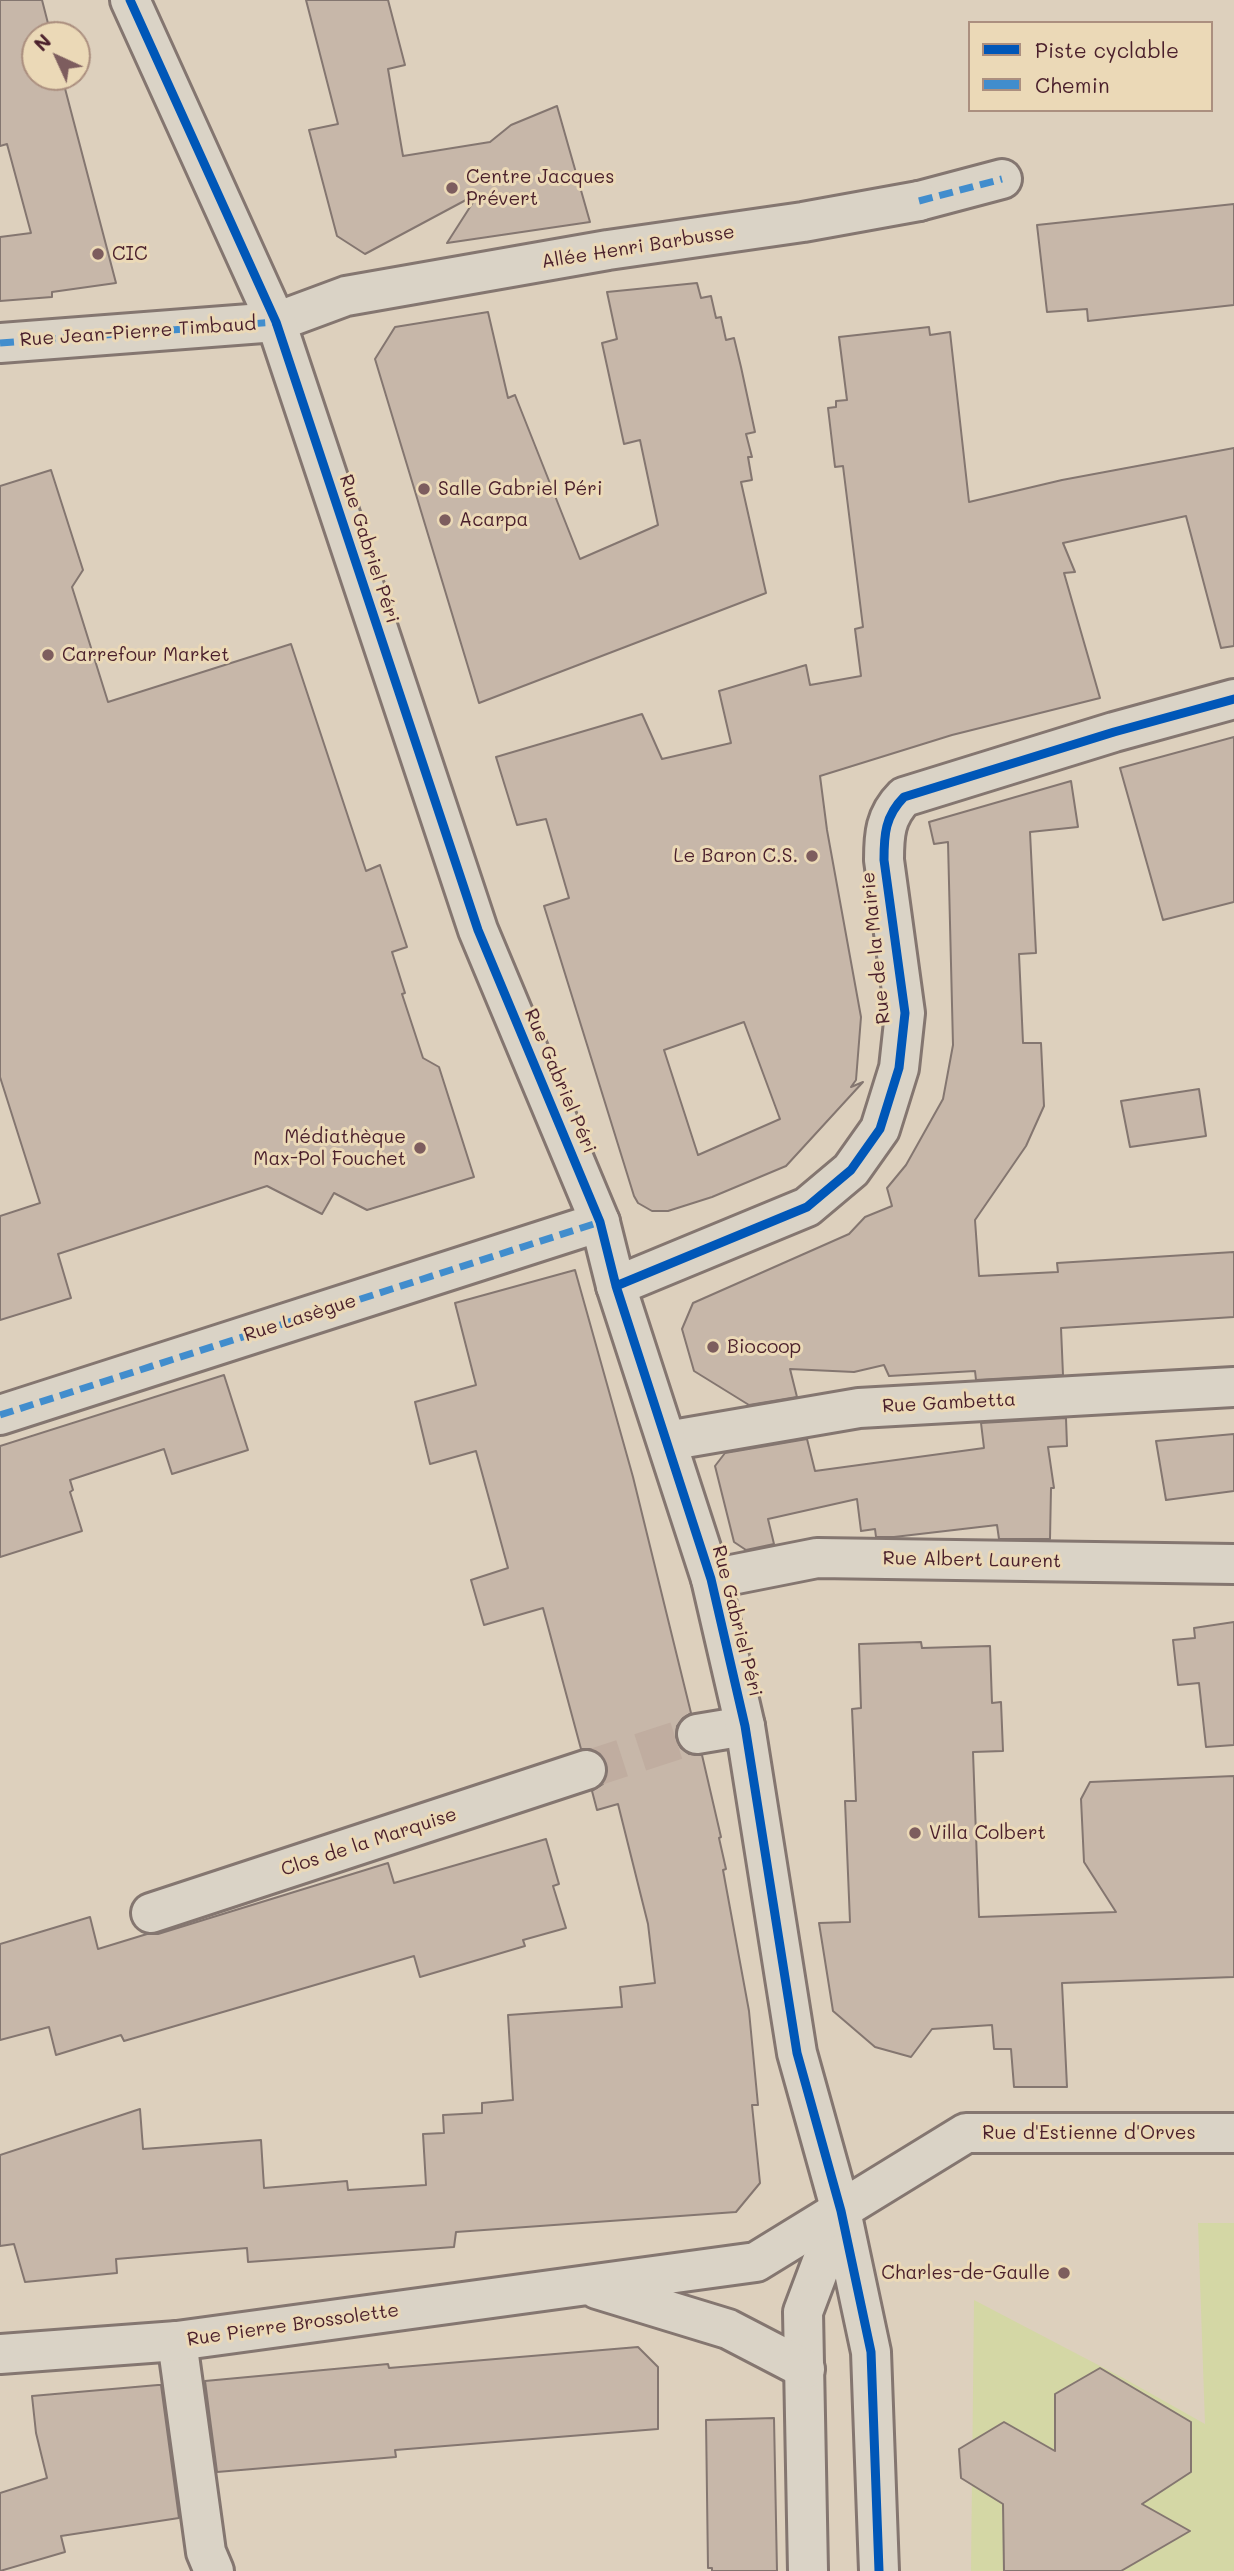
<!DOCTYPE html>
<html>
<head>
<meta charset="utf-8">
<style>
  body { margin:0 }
  #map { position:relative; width:1234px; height:2571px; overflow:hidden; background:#ddd0bd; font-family:Mali,sans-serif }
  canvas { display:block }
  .legend { position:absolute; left:968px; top:21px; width:245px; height:91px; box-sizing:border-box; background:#ebd9b7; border:2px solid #ab8f7f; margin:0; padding:9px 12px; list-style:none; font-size:21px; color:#4a1f2b }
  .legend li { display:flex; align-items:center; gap:14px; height:35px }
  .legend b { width:35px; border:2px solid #ab8f7f }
  .north { position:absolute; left:21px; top:21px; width:70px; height:70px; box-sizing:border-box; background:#ebd9b7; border:2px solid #ab8f7f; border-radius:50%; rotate:315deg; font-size:19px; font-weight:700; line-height:28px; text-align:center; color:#4a1f2b }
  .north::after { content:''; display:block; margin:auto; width:24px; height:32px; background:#7d5d5e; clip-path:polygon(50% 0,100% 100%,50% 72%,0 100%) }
</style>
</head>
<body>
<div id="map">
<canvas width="1234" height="2571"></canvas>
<ul class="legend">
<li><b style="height:9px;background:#0057b8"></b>Piste cyclable</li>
<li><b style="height:9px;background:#418dcd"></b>Chemin</li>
</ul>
<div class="north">N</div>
</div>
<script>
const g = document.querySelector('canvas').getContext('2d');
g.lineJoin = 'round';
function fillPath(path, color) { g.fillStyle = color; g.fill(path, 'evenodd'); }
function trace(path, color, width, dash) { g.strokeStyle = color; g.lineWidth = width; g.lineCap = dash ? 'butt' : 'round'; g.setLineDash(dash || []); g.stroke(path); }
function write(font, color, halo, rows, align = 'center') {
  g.font = font + ' Mali,sans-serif'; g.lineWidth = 6; g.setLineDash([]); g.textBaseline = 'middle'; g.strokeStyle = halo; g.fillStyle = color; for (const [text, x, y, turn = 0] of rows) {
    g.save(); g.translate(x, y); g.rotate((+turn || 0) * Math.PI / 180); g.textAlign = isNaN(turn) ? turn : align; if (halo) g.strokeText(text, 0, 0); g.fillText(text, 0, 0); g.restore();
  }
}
const green = new Path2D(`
  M 1198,2223 L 1234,2223 L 1234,2571 L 971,2571 L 974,2300 L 1125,2379 L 1205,2424 Z`);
const building = new Path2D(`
  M 0,0 L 42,0 L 51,35 L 35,35 L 35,77 L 62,77 L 116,283 L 52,292 L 52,297 L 0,301 L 0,237 L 31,233 L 7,144 L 0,146 Z
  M 306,0 L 388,0 L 405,65 L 388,69 L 403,156 L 490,142 L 511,125 L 557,106 L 590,222 L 447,243 L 479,193 L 365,254 L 337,236 L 309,130 L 338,124 Z
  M 1234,204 L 1234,305 L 1088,321 L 1087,309 L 1047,312 L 1037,225 Z
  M 697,283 L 701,298 L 711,296 L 716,318 L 721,317 L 726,340 L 734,338 L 741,367 L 755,432 L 746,434 L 752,457 L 748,457 L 752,480 L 741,482 L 766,593 L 479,703 L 375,359 L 395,327 L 488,312 L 508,398 L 515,395 L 580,559 L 658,525 L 640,440 L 624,444 L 602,343 L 617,339 L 607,292 Z
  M 929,327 L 930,335 L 950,332 L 969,502 L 1062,480 L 1234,448 L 1234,646 L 1221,648 L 1186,516 L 1063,543 L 1075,572 L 1064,573 L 1100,698 L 952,735 L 820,776 L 827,830 L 861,1017 L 856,1080 L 851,1087 L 863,1082 L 786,1166 L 712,1197 L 668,1211 L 652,1211 L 638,1203 L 634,1196 L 544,906 L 569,898 L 546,819 L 517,825 L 496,757 L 642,714 L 662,759 L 731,743 L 719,691 L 806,665 L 810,685 L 861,676 L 855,629 L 863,627 L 843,466 L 835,467 L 828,408 L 836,407 L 836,401 L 847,400 L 839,337 ZM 744,1022 L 780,1119 L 698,1155 L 664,1050 Z
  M 51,470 L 83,570 L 72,587 L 108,702 L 291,644 L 366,871 L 380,865 L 407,947 L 392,952 L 405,993 L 402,994 L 423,1058 L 439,1067 L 474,1177 L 367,1210 L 334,1193 L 322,1214 L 267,1186 L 58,1254 L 71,1298 L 0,1320 L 0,1216 L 40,1203 L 0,1077 L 0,486 Z
  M 1234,737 L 1234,902 L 1163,920 L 1120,768 Z
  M 1071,781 L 1078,827 L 1030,832 L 1036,953 L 1019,954 L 1023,1043 L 1041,1043 L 1044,1106 L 1026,1146 L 975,1220 L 979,1276 L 1058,1272 L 1057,1263 L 1234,1252 L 1234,1317 L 1061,1328 L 1063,1375 L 976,1380 L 975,1371 L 889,1376 L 884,1365 L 854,1372 L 790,1369 L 797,1397 L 749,1405 L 694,1371 L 682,1329 L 693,1303 L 849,1234 L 865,1217 L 892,1206 L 887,1188 L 906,1165 L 943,1099 L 953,1045 L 948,842 L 934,844 L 929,822 Z
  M 1199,1089 L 1206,1136 L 1130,1147 L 1121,1101 Z
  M 575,1270 L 633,1477 L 691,1713 L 683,1718 L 677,1726 L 676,1738 L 681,1748 L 689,1754 L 702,1755 L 721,1837 L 719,1838 L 726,1869 L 723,1870 L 749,2011 L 758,2105 L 752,2105 L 760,2183 L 736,2212 L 456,2232 L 454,2247 L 248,2262 L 247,2248 L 116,2259 L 117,2273 L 25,2282 L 14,2244 L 0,2246 L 0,2155 L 140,2109 L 143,2149 L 261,2140 L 264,2188 L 347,2181 L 348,2190 L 426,2185 L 423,2134 L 444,2133 L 443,2115 L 482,2113 L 482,2103 L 513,2100 L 508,2015 L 622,2007 L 620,1987 L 655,1983 L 648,1924 L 618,1804 L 597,1810 L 592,1791 L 603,1784 L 607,1774 L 607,1764 L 600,1753 L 591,1749 L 581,1749 L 543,1608 L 484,1625 L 471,1580 L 508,1568 L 476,1451 L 430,1464 L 415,1402 L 476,1385 L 455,1303 Z
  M 224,1375 L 248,1450 L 172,1474 L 164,1449 L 70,1480 L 73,1490 L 70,1492 L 82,1531 L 0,1557 L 0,1446 Z
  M 1066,1418 L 1067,1446 L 1048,1447 L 1054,1488 L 1051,1488 L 1050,1539 L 999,1539 L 997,1525 L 894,1537 L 876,1537 L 875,1529 L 861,1531 L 857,1499 L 768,1519 L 774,1544 L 746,1550 L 734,1542 L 715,1466 L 725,1453 L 807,1439 L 815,1471 L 984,1448 L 981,1423 Z
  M 1234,1434 L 1234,1491 L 1166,1500 L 1156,1441 Z
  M 1234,1622 L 1234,1745 L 1206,1747 L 1199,1683 L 1178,1685 L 1173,1640 L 1195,1638 L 1194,1628 Z
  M 921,1642 L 922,1648 L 990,1646 L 992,1703 L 1001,1702 L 1003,1751 L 973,1752 L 979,1917 L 1116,1912 L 1084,1862 L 1081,1799 L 1090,1782 L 1234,1776 L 1234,1977 L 1062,1983 L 1067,2087 L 1014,2087 L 1011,2049 L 994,2049 L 992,2025 L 932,2029 L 911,2057 L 875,2047 L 833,2011 L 819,1923 L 850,1922 L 845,1801 L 856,1801 L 852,1709 L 861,1708 L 859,1644 Z
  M 546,1839 L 559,1884 L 553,1886 L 566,1928 L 523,1940 L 525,1946 L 420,1977 L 414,1956 L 124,2041 L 121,2035 L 56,2055 L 49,2027 L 0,2040 L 0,1944 L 90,1917 L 98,1949 L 147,1934 L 158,1934 L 388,1863 L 394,1883 Z
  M 638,2347 L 658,2367 L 658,2429 L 395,2450 L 396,2457 L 217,2472 L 205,2381 L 388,2364 L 389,2368 Z
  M 1100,2368 L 1191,2422 L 1191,2472 L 1142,2504 L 1190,2531 L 1121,2571 L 1004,2571 L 1003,2504 L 961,2478 L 959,2449 L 1004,2422 L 1055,2451 L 1055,2394 Z
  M 158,2385 L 161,2385 L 179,2518 L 61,2536 L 65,2552 L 0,2571 L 0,2493 L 47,2478 L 36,2433 L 32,2396 Z
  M 774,2418 L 777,2571 L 712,2571 L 712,2568 L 708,2568 L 706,2420 Z`);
const minorTunnel = new Path2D(`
  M 586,1770 L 697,1734`);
const pedestrian = new Path2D(`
  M 919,201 L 1002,179`);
const minor = new Path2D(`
  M 0,343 L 276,322 L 346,296 L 608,250 L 803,222 L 919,201
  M 616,1286 L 807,1207 L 851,1170 L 880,1129 L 899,1068 L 905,1013 L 884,860 C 884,835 885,816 904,797 L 1114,732 L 1234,699
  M 0,1415 L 600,1222
  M 667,1441 L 859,1408 L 1234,1387
  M 711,1579 L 817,1558 L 1234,1564
  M 697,1734 L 745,1726
  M 151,1913 L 586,1770
  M 177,2341 L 206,2552 L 214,2571`);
const tertiary = new Path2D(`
  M 130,0 L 276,322 L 478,930 L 600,1222 L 616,1286 L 711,1579 L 745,1726 L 797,2053 L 841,2211 L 871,2352 L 879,2571
  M 808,2571 L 803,2312 L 841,2211`);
const secondary = new Path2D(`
  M 597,2289 L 728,2329 L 805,2369
  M 0,2354 L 177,2341 L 756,2262 L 966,2133 L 1234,2133`);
const quiet = new Path2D(`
  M 919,201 L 1002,179
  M 0,343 L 276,322
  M 0,1415 L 600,1222`);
const cycleway = new Path2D(`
  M 130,0 L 276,322 L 478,930 L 600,1222 L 616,1286 L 711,1579 L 745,1726 L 797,2053 L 841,2211 L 871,2352 L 879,2571
  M 616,1286 L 807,1207 L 851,1170 L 880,1129 L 899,1068 L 905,1013 L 884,860 C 884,835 885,816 904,797 L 1114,732 L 1234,699`);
const markers = [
  [452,188,7,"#7d5d5e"],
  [98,254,7,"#7d5d5e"],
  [424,489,7,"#7d5d5e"],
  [445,520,7,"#7d5d5e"],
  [48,655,7,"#7d5d5e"],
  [812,856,7,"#7d5d5e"],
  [420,1148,7,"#7d5d5e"],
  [713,1347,7,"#7d5d5e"],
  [915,1833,7,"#7d5d5e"],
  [1064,2273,7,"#7d5d5e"]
];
const poiNames = [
  ["Centre Jacques",466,177],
  ["Prévert",466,199],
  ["CIC",112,254],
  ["Salle Gabriel Péri",438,489],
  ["Acarpa",459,520],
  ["Carrefour Market",62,655],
  ["Le Baron C.S.",798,856,"right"],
  ["Médiathèque",406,1137,"right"],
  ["Max-Pol Fouchet",406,1159,"right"],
  ["Biocoop",727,1347],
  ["Villa Colbert",929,1833],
  ["Charles-de-Gaulle",1050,2273,"right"]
];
const streetNames = [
  ["Allée Henri Barbusse",638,247,-9],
  ["Rue Jean-Pierre Timbaud",138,332,-4],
  ["Rue Gabriel Péri",369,549,72],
  ["Rue de la Mairie",876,948,-96],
  ["Rue Gabriel Péri",560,1081,67],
  ["Rue Lasègue",300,1318,-18],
  ["Rue Gambetta",949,1403,-3],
  ["Rue Albert Laurent",972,1560,1],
  ["Rue Gabriel Péri",737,1621,76],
  ["Clos de la Marquise",369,1842,-18],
  ["Rue d'Estienne d'Orves",1089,2133],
  ["Rue Pierre Brossolette",293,2325,-8]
];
fillPath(green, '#d4d7a5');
fillPath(building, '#c7b7a9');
trace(building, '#847670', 2);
trace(minorTunnel, '#c0ada0', 38, [38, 19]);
trace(pedestrian, '#847670', 44);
trace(minor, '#847670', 44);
trace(tertiary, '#847670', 44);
trace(secondary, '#847670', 44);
trace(pedestrian, '#dad3c6', 38);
trace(minor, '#dad3c6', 38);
trace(tertiary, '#dad3c6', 38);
trace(secondary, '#dad3c6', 38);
trace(quiet, '#418dcd', 7, [14, 7]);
trace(cycleway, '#0057b8', 9);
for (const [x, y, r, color] of markers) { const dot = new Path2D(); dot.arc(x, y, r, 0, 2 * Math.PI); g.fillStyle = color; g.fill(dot); trace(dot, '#ebd9b7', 2.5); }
write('19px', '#4a1f2b', '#ebd9b7', poiNames, 'left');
write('19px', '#4a1f2b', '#ebd9b7', streetNames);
</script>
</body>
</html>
